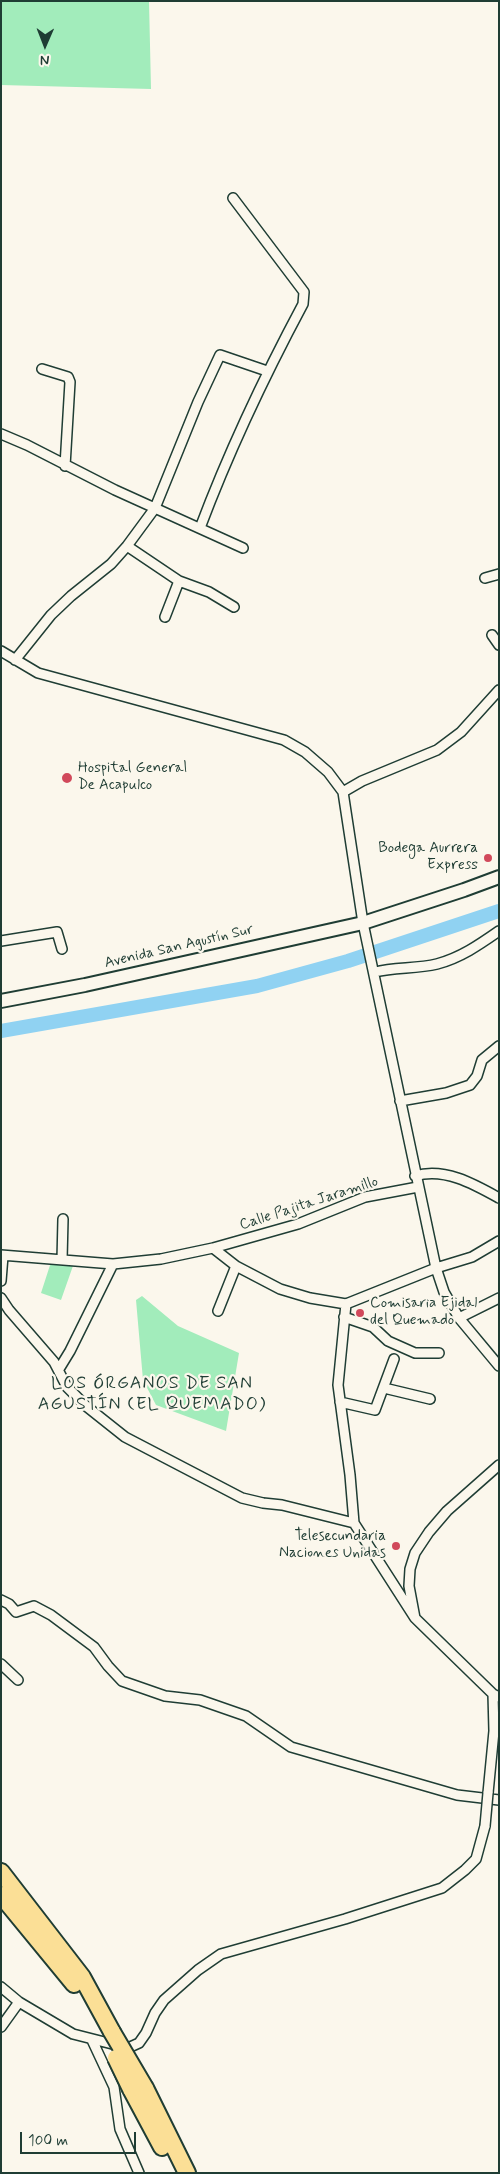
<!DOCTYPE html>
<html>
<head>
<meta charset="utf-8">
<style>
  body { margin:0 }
  #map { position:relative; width:500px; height:2174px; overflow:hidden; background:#fbf7ec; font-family:Mynerve,sans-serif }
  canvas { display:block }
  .frame { position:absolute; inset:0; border:2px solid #1f3d34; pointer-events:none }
  .north { position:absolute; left:20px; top:20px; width:50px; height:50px; -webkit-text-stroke:4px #fbf7ec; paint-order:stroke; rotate:181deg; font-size:14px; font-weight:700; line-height:20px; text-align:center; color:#1f3d34 }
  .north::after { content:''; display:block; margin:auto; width:18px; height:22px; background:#1f3d34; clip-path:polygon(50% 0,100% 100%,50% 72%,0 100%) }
  .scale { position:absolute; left:20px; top:2132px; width:116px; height:22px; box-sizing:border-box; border:2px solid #1f3d34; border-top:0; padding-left:6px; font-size:15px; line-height:18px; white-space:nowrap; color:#1f3d34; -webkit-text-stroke:4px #fbf7ec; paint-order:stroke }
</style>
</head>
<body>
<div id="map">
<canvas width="500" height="2174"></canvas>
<div class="frame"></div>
<div class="north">N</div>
<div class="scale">100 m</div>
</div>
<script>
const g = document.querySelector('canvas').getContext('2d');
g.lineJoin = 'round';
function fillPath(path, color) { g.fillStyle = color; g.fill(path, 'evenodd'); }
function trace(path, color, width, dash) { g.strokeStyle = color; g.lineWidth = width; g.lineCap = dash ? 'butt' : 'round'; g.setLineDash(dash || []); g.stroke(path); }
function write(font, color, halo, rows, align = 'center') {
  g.font = font + ' Mynerve,sans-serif'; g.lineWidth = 4.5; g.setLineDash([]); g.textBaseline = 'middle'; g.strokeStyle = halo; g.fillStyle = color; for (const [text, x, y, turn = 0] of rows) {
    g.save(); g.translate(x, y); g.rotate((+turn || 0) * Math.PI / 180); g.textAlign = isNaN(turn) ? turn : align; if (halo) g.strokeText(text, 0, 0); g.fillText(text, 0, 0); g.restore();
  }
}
const green = new Path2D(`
  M 1,1 L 149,1 L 151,89 L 1,85 Z
  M 52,1259 L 74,1263 L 61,1300 L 41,1293 Z
  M 142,1296 L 178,1326 L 239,1353 L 226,1431 L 156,1405 L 143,1380 L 136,1300 Z`);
const river = new Path2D(`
  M 1,1031 L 257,986 L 348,961 L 499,911`);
const minor = new Path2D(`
  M 42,369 L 68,377 L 70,382 L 65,466
  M 1,434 L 27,445 L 115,490 L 243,548
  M 200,528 C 229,451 264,377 303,304 L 304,292 L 233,198
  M 127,546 L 179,581 L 209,592 L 234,607
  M 485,578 L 499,574
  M 165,617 L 179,581
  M 492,635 L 499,645
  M 1,651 L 38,673 L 284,740 L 305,752 L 328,772 L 343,792 L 363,923 L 436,1268 L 444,1292 L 459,1318 L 499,1366
  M 15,660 L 51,615 L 71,596 L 111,564 L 127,546 L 155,508 L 198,402 L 220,355 L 267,371
  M 343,792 L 362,781 L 437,750 L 461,732 L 499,690
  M 1,941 L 57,932 L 62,949
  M 375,972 C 395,967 416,969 437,964 C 460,958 479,945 499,931
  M 400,1101 L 446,1093 L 470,1085 L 477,1076 L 482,1060 L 499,1046
  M 415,1176 C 444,1167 474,1184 499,1198
  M 213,1248 L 236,1266 L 280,1289 L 310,1298 L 346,1304 L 436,1268 L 472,1257 L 499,1241
  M 1,1255 L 113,1264 L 161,1259 L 213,1248 L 298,1224 L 365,1197 L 418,1187
  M 62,1260 L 63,1219
  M 1,1281 L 3,1256
  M 1,1298 L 9,1310 L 54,1362 L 67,1387 L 86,1406 L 125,1437 L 242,1498 L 263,1503 L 282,1505 L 354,1523 L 415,1618
  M 346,1304 L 338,1385 L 350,1475 L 354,1523
  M 218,1311 L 236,1266
  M 344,1317 L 373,1327 L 388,1341 L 415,1353 L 439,1353
  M 459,1318 L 499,1298
  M 59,1369 L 70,1351 L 113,1264
  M 384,1388 L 430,1399
  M 340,1402 L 375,1410 L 394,1359
  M 499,1465 L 447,1511 L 429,1532 L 415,1553 L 410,1569 L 409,1586 L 415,1618 L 493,1694 L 499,1697
  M 1,1600 L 9,1604 L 16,1612 L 34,1606 L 51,1615 L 94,1647 L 108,1666 L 122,1681 L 165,1696 L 200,1700 L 246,1716 L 291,1747 L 457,1795 L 499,1800
  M 1,1664 L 18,1680
  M 488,1793 L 494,1731 L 493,1694
  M 1,1987 L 19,2002 L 73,2034 L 128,2048 L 139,2043 L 146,2033 L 155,2013 L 164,2000 L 198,1970 L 221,1954 L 345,1919 L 442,1888 L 465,1870 L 476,1859 L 485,1826
  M 1,2027 L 19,2002
  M 92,2040 L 114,2087 L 120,2129 L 139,2173`);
const secondary = new Path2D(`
  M 1,1001 L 85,985 L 363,923 L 464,890 L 499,877`);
const motorway = new Path2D(`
  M 1,1872 L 82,1977 L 112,2032
  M 1,1895 L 74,1984
  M 145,2088 L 187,2173
  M 131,2089 L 162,2147`);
const minorBridge = new Path2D(`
  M 485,1826 L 488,1793`);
const motorwayBridge = new Path2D(`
  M 112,2032 L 145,2088
  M 116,2058 L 131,2089`);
const markers = [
  [67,778,6,"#d1495b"],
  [488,858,5,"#d1495b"],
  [360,1313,5,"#d1495b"],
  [396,1546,5,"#d1495b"]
];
const poiNames = [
  ["Hospital General",78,769],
  ["De Acapulco",78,786],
  ["Bodega Aurrera",478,849,"right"],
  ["Express",478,866,"right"],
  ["Comisaria Ejidal",370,1304],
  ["del Quemado",370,1321],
  ["Telesecundaria",386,1537,"right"],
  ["Naciones Unidas",386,1554,"right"]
];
const streetNames = [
  ["Avenida San Agustín Sur",179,947,-13],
  ["Calle Pajita Jaramillo",309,1204,-18]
];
const quarterNames = [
  ["LOS ÓRGANOS DE SAN",152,1384],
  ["AGUSTÍN (EL QUEMADO)",152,1405]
];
fillPath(green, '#a2ecbb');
trace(river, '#90d2f2', 14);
trace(minor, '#1f3d34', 12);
trace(secondary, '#1f3d34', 16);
trace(motorway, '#1f3d34', 20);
trace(minor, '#fbf7ec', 9);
trace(secondary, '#fbf7ec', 12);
trace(motorway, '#fbdf96', 16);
trace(minorBridge, '#1f3d34', 12, []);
trace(motorwayBridge, '#1f3d34', 20, []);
trace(minorBridge, '#fbf7ec', 9);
trace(motorwayBridge, '#fbdf96', 16);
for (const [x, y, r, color] of markers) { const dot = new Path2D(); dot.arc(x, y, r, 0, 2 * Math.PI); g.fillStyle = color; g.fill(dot); trace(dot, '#fbf7ec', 2); }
write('15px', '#1f3d34', '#fbf7ec', poiNames, 'left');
write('15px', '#1f3d34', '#fbf7ec', streetNames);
g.letterSpacing = '1px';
write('18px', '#1f3d34', '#fbf7ec', quarterNames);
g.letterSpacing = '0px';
</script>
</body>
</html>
